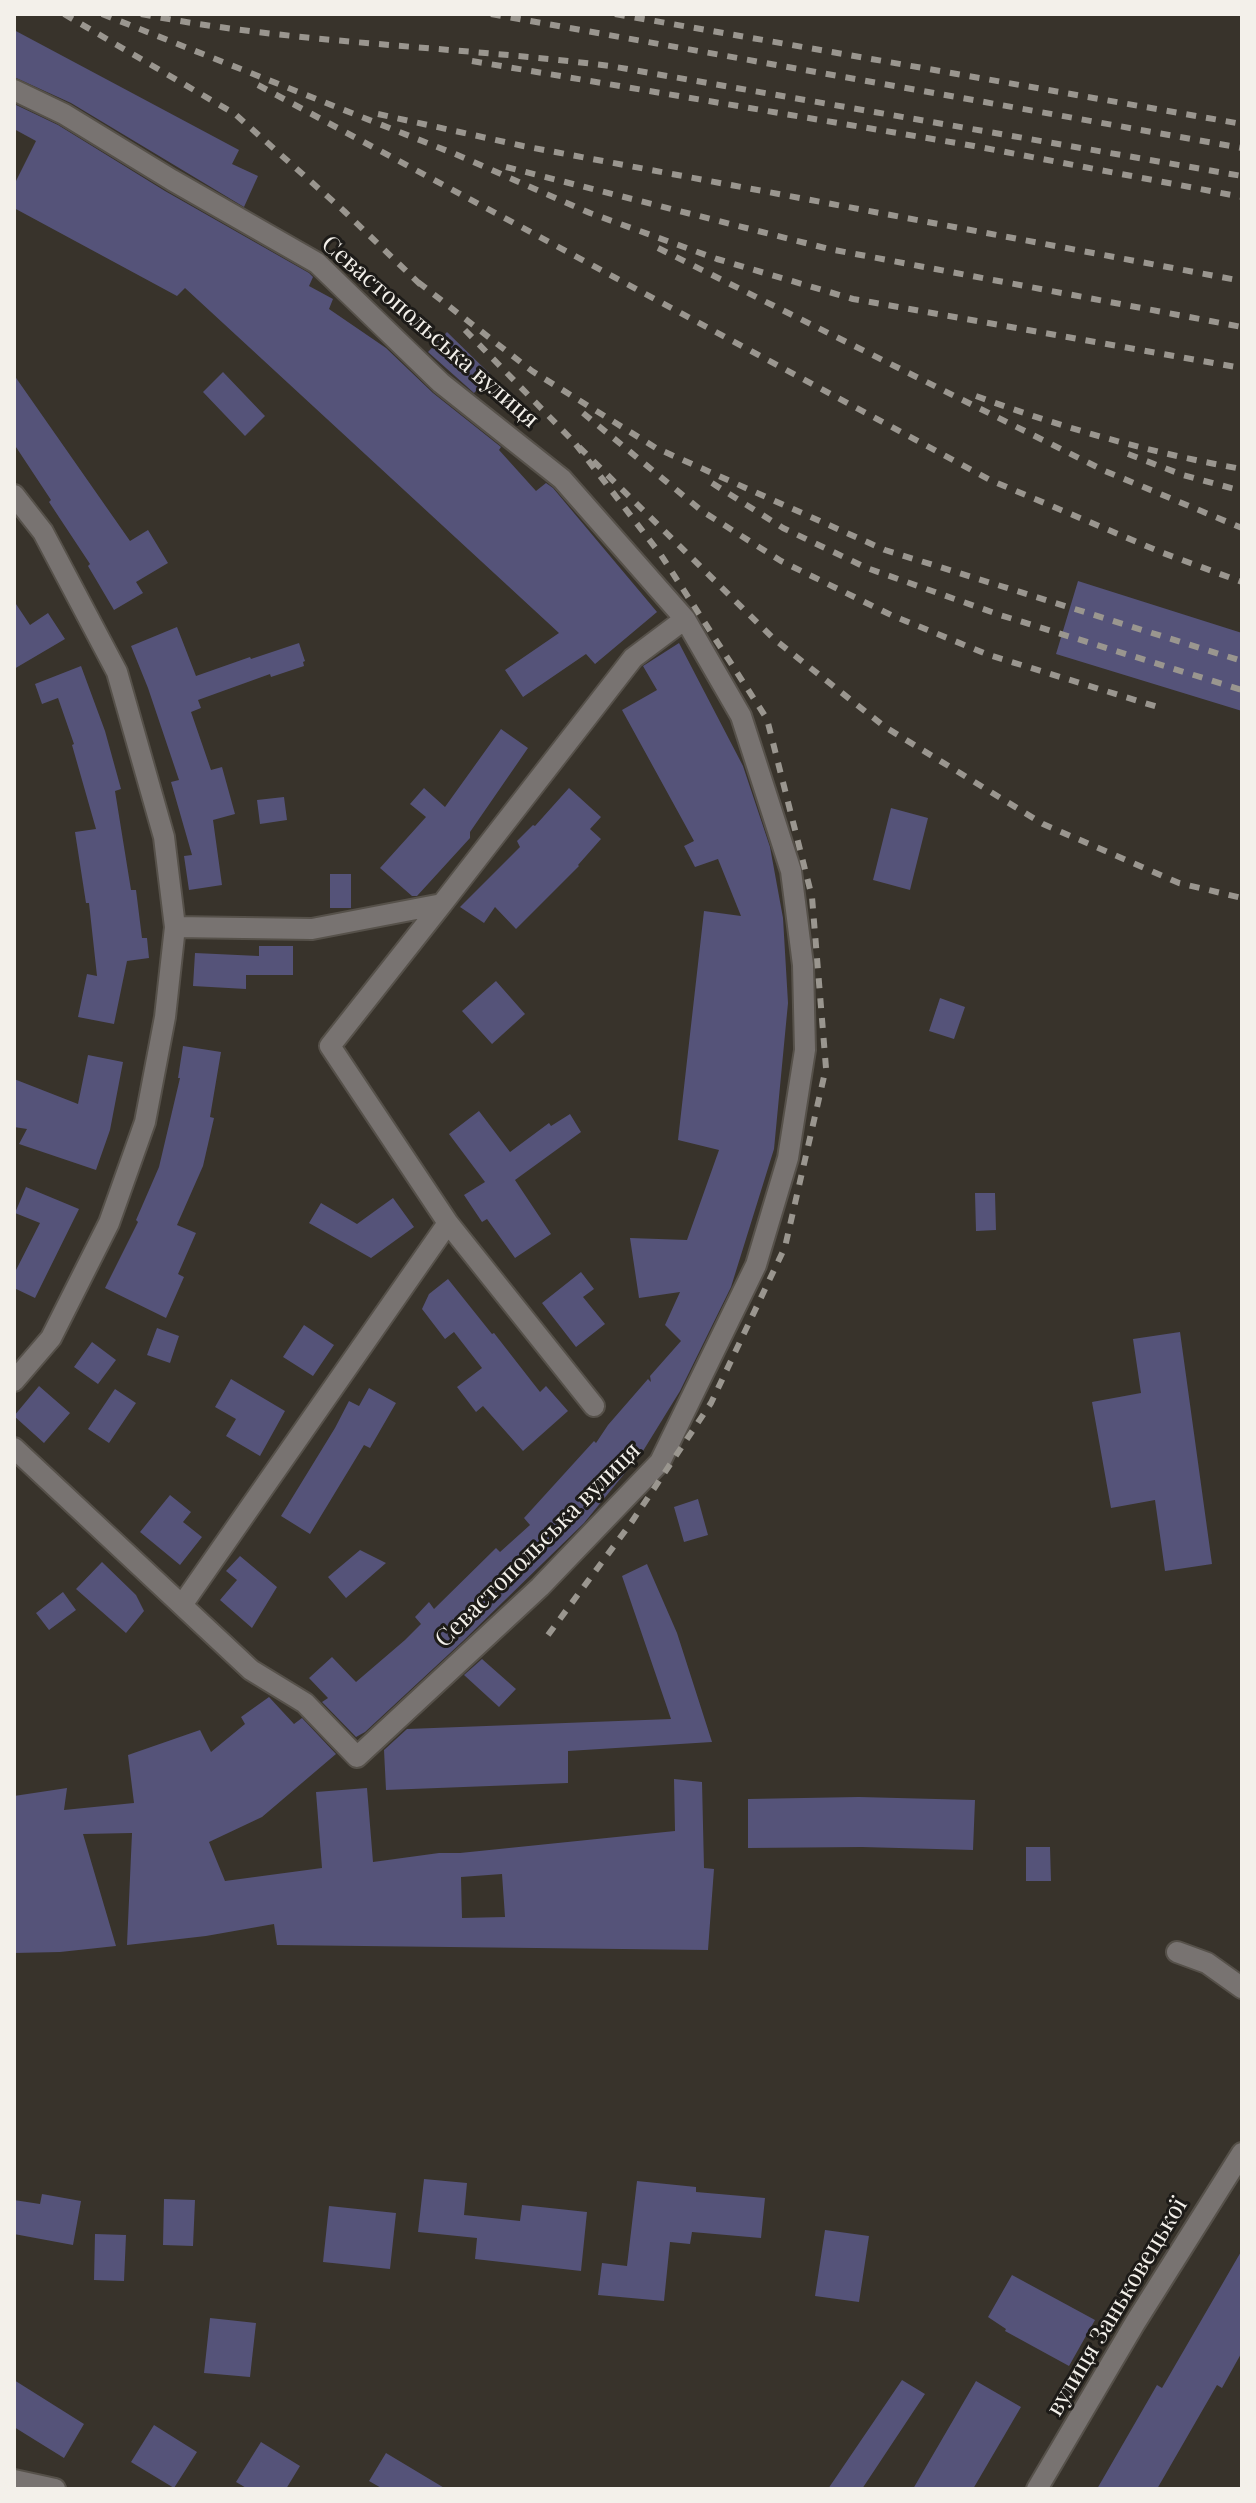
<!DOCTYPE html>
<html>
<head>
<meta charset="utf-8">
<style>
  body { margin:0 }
  #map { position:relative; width:1256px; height:2503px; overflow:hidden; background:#38332b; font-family:"Playfair Display",serif }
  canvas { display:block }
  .frame { position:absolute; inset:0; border:16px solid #f3f0ea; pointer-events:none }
</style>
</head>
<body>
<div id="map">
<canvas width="1256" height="2503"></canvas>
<div class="frame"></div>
</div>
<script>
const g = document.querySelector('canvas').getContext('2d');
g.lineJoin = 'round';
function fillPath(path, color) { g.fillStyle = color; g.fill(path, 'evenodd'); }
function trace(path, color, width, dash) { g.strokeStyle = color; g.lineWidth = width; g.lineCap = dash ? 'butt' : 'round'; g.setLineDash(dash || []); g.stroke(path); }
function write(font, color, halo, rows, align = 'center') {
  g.font = font + ' "Playfair Display",serif'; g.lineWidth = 6; g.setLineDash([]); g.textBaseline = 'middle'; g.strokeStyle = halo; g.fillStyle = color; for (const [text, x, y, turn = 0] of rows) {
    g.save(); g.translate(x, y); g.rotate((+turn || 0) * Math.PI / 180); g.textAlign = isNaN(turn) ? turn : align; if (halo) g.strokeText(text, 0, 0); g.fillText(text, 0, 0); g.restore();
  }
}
const building = new Path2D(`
  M 14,30 L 239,150 L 232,164 L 258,176 L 244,207 L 71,103 L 14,77 Z
  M 14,104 L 58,125 L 165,191 L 309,273 L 313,277 L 309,286 L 333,299 L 329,309 L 386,348 L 433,393 L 501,447 L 499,450 L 536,491 L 546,483 L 553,488 L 657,612 L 595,664 L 586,654 L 523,697 L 505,670 L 559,633 L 185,288 L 177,296 L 14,208 L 14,185 L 36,141 L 14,129 Z
  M 447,332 L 491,375 L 474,393 L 428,352 Z
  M 223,372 L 265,416 L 245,436 L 203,392 Z
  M 14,375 L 130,541 L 148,530 L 168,563 L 136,582 L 143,593 L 114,610 L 88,566 L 90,564 L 49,502 L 51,500 L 14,444 Z
  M 1078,581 L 1242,633 L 1242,711 L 1056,654 Z
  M 14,601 L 30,625 L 48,613 L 65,639 L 14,669 Z
  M 177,627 L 196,676 L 250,657 L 251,659 L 299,643 L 305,661 L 303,662 L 304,666 L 271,677 L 270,674 L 198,700 L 201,708 L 191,712 L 211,770 L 222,767 L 235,814 L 213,820 L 222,885 L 189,890 L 184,856 L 192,855 L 171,782 L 179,780 L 148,688 L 131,646 Z
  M 679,643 L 743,766 L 770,847 L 783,918 L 788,1003 L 774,1149 L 731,1287 L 680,1391 L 643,1451 L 584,1523 L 463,1641 L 365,1732 L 356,1737 L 322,1702 L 328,1698 L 309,1678 L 332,1657 L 356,1682 L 405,1640 L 421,1624 L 415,1617 L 429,1602 L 434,1609 L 496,1548 L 500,1552 L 530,1525 L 524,1518 L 594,1441 L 596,1443 L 608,1425 L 648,1379 L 651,1382 L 650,1376 L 681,1341 L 665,1325 L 680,1292 L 639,1298 L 630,1238 L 687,1240 L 719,1150 L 678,1140 L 704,911 L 741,916 L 718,859 L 695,867 L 684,846 L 694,841 L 622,710 L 657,690 L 643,666 Z
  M 81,666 L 105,731 L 121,789 L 115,791 L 131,890 L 136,890 L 142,938 L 147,938 L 149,958 L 127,961 L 114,1024 L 78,1017 L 87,974 L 97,976 L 89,903 L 86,903 L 75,832 L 96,829 L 72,745 L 74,744 L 58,698 L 42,704 L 35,684 Z
  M 501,729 L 528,748 L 470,832 L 470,838 L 417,896 L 412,896 L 380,868 L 426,817 L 410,804 L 424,788 L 445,807 Z
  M 569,788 L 601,817 L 590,829 L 601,839 L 578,865 L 579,866 L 516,929 L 495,907 L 484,923 L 460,907 L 520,847 L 517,841 L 533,825 L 535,826 Z
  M 284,797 L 287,820 L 260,824 L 257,800 Z
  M 891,808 L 928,818 L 910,890 L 873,880 Z
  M 330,874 L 351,874 L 351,908 L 330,908 Z
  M 259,946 L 293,946 L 293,975 L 246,975 L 246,989 L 193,986 L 195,953 L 259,956 Z
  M 496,981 L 525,1014 L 492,1044 L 462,1011 Z
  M 940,998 L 965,1007 L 954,1039 L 929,1031 Z
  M 183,1046 L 221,1052 L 210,1117 L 214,1118 L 203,1166 L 177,1225 L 196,1233 L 178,1274 L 184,1277 L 166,1318 L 105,1288 L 138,1222 L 136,1220 L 159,1167 L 180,1078 L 178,1078 Z
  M 88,1055 L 123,1062 L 110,1130 L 96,1170 L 19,1144 L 27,1129 L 14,1127 L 14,1079 L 78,1104 Z
  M 479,1111 L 510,1152 L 549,1123 L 551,1126 L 570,1114 L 581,1132 L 515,1180 L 551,1234 L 515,1258 L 487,1219 L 482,1222 L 464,1195 L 485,1182 L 449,1134 Z
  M 26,1187 L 79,1209 L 35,1298 L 14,1288 L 14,1274 L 40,1223 L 15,1213 Z
  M 975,1193 L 995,1193 L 996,1230 L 976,1231 Z
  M 393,1198 L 414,1227 L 371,1258 L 309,1223 L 321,1203 L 357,1224 Z
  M 581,1272 L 594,1289 L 583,1297 L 605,1324 L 576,1347 L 542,1303 Z
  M 448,1279 L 492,1334 L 494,1333 L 540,1392 L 546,1386 L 568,1411 L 523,1451 L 483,1406 L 476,1412 L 457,1387 L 482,1368 L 454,1332 L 445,1339 L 422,1309 L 429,1294 Z
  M 304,1325 L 334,1345 L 313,1376 L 283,1357 Z
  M 157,1328 L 179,1336 L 170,1363 L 147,1355 Z
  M 1180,1332 L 1212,1564 L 1165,1571 L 1155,1500 L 1111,1508 L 1092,1402 L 1141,1393 L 1133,1339 Z
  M 92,1342 L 116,1360 L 98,1384 L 74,1367 Z
  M 231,1379 L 285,1411 L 260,1456 L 226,1436 L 236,1419 L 215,1407 Z
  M 39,1386 L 70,1413 L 44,1443 L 14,1416 Z
  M 369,1388 L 396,1403 L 370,1448 L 364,1445 L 310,1534 L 281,1516 L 335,1428 L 349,1401 L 359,1406 Z
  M 115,1389 L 136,1403 L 109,1443 L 88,1429 Z
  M 170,1495 L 191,1512 L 183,1522 L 202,1537 L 180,1565 L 140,1532 Z
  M 698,1499 L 708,1535 L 684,1542 L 674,1507 Z
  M 360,1550 L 386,1563 L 346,1598 L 328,1577 Z
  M 240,1556 L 277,1587 L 252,1628 L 220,1600 L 237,1580 L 226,1571 Z
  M 102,1562 L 136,1595 L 144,1611 L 126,1633 L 76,1589 Z
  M 647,1564 L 677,1633 L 712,1742 L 568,1751 L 568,1783 L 386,1790 L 384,1750 L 407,1729 L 671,1719 L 622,1576 Z
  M 63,1592 L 76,1610 L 49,1630 L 36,1613 Z
  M 482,1659 L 516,1689 L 499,1707 L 464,1675 Z
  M 269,1697 L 294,1724 L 302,1718 L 336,1754 L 262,1817 L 209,1842 L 225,1881 L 322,1868 L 316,1792 L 367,1788 L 373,1862 L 439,1853 L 460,1853 L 675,1831 L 674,1779 L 702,1782 L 704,1868 L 714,1869 L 708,1950 L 277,1945 L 274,1924 L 206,1936 L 127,1945 L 132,1833 L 83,1834 L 116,1946 L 60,1952 L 14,1953 L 14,1796 L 67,1788 L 64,1810 L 134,1803 L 128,1755 L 200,1730 L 211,1752 L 245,1724 L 241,1717 ZM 502,1874 L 505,1917 L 462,1918 L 461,1877 Z
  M 859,1797 L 975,1800 L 973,1850 L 862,1847 L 748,1848 L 748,1799 Z
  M 1026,1847 L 1050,1847 L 1051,1881 L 1026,1881 Z
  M 424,2179 L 467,2183 L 464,2215 L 520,2221 L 522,2205 L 587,2212 L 581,2271 L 475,2259 L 477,2238 L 418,2232 Z
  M 637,2181 L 696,2187 L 696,2192 L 765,2198 L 761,2238 L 692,2232 L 690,2244 L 670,2242 L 664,2301 L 598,2295 L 602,2263 L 627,2266 Z
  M 42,2194 L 81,2201 L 73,2245 L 14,2234 L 14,2200 L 40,2204 Z
  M 164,2199 L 195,2200 L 193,2246 L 163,2245 Z
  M 329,2206 L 396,2213 L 390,2269 L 323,2262 Z
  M 825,2230 L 869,2236 L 859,2302 L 815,2296 Z
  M 95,2234 L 126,2235 L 124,2281 L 94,2280 Z
  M 1242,2250 L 1242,2352 L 1222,2388 L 1217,2385 L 1157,2489 L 1097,2489 L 1157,2385 L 1162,2388 Z
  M 1012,2275 L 1095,2320 L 1069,2366 L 1005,2331 L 1006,2329 L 988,2317 Z
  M 210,2318 L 256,2323 L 250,2377 L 204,2373 Z
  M 14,2380 L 84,2424 L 64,2458 L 14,2427 Z
  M 902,2380 L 925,2394 L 862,2489 L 828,2489 Z
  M 976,2381 L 1021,2407 L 973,2489 L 913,2489 Z
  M 154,2425 L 197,2452 L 174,2488 L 131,2462 Z
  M 261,2442 L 300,2466 L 286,2489 L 248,2489 L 236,2482 Z
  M 386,2453 L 446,2489 L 383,2489 L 369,2481 Z`);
const minor = new Path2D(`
  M 14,90 L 64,114 L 172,180 L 317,263 L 441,383 L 562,479 L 685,619 L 633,658 L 442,904 L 312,929 L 175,927
  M 14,495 L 43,532 L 117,672 L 164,837 L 175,927 L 165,1017 L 145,1122 L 109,1223 L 51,1338 L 14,1381
  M 442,904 L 330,1046 L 448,1223
  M 14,1448 L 251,1670 L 305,1703 L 357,1757 L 540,1587 L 660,1462 L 756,1265 L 788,1158 L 805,1050 L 803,965 L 791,871 L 741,716 L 685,619
  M 182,1605 L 448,1223 L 594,1406
  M 1177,1952 L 1207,1963 L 1242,1988
  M 14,2480 L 55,2489
  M 1037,2489 L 1135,2323 L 1242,2153`);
const rail = new Path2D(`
  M 64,14 L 235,114 L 344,211 L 426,290
  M 102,14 L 455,154 L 590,213 L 717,259 L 853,299 L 1242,368
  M 141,14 C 295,44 454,46 610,66 L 1242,176
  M 491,14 L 1242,148
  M 615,14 L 1242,124
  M 472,61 L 974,146 L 1242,197
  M 258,85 L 990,480 L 1163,553 L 1242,582
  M 378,114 L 523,146 L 1242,281
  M 506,167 L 829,249 L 1242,327
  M 658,248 L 1105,471 L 1242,528
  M 418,282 L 532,371 L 656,448 L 885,550 L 1242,661
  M 465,330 L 574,442
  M 976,396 C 1063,428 1151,453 1242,469
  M 583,413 L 702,511 L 781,561 L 891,615 L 989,655 L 1161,708
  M 1128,454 L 1183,475 L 1242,491
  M 712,483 L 783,528 L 867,568 L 1000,615 L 1242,690
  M 548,1635 L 631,1523 L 711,1403 L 785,1247 L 826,1068 L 812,897 L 767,719 L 661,555 L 574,442 L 774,639 L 885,727 L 1043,824 L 1179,883 L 1242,898`);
const streetNames = [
  ["Севастопольська вулиця",430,332,41],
  ["Севастопольська вулиця",538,1545,-45],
  ["вулиця Заньковецької",1117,2307,-59]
];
fillPath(building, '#555379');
trace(minor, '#56514a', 24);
trace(minor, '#787371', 20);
trace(rail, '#9a968f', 6, [10, 10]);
write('24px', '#f3f0ea', '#1d1b18', streetNames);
</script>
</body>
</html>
